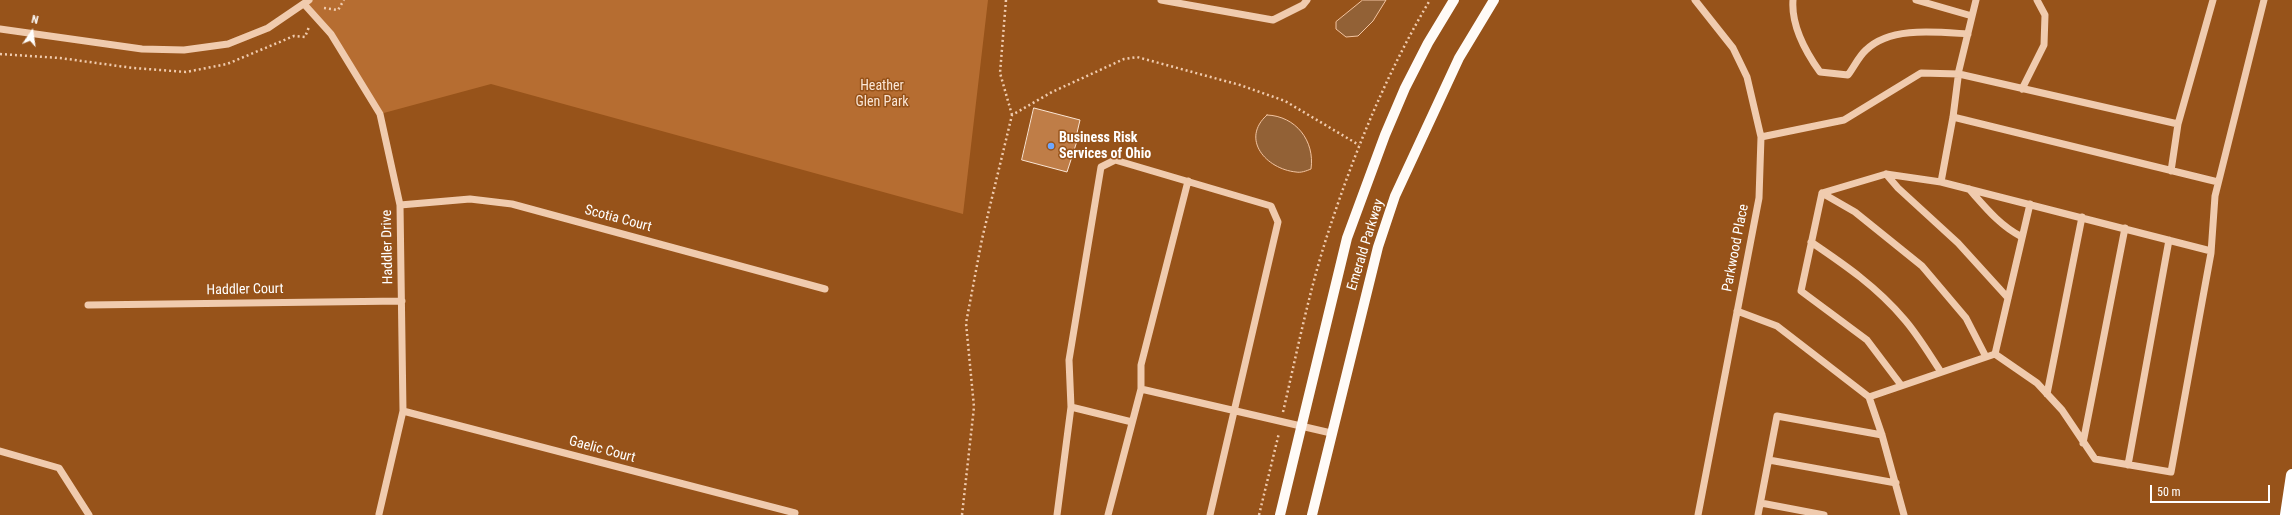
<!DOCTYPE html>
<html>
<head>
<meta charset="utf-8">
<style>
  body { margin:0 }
  #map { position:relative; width:2292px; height:515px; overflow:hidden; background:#97531a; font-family:"Roboto Condensed",sans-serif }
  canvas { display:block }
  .north { position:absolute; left:12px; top:12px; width:40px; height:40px; -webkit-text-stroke:3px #97531a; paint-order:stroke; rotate:13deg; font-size:11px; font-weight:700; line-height:16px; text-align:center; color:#fff }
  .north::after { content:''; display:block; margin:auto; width:14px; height:18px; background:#fff; clip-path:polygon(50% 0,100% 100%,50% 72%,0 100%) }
  .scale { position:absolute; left:2150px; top:485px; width:120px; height:18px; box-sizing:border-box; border:2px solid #fff; border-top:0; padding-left:5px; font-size:12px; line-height:14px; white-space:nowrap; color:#fff; -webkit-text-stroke:3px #97531a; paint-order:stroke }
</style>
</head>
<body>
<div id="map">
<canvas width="2292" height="515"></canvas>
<div class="north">N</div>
<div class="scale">50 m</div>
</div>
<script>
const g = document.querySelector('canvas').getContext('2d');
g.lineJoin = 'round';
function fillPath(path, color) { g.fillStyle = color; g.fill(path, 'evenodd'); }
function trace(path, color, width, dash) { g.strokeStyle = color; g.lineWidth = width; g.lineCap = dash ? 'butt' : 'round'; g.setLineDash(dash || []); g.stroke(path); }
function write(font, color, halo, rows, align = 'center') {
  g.font = font + ' "Roboto Condensed",sans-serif'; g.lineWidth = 3; g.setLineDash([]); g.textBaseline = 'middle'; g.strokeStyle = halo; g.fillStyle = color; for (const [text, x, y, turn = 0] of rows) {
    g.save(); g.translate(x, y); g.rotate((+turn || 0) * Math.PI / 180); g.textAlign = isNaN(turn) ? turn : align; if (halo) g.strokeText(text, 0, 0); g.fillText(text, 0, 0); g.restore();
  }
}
const green = new Path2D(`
  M 309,0 L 988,0 L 963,214 L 491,84 L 380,114 L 331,34 L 304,4 Z`);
const water = new Path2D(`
  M 1363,0 L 1386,0 L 1373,21 L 1358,36 L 1346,37 L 1336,29 L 1336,22 Z
  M 1267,115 C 1296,116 1315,141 1311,169 C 1306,171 1301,173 1296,172 C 1266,169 1240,139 1267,115 Z`);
const building = new Path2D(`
  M 1034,108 L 1080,120 L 1076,137 L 1078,138 L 1067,172 L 1022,160 Z`);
const path = new Path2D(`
  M 1006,0 L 1000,73 L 1012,115
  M 324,8 L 338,10 L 344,0
  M 0,54 L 60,58 L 133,68 L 186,72 L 227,64 L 294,36 L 305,37 L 309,27
  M 1283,412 C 1297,352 1309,291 1328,233 C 1354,153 1387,72 1430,0
  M 962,515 L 974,407 L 966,323 L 982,239 L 1012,115 L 1052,92 L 1124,59 L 1137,57 L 1240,85 L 1285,101 L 1359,145
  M 1259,515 L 1279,433`);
const minor = new Path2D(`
  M 1161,0 L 1273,20 L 1303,5 L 1307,0
  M 1695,0 L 1733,48 L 1747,77 L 1761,137 L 1759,198 L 1698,515
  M 1793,0 C 1791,26 1805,51 1820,72 L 1848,75 C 1854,67 1859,56 1866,50 C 1890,26 1937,32 1968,34
  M 1916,0 L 1972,16
  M 1976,0 L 1959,70 L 1953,117 L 1941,182 L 2211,251
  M 304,4 L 331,34 L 380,114 L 400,205 L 403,411 L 379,514
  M 0,29 L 142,49 L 184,50 L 228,44 L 268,28 L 309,0
  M 2022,89 L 2044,45 L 2045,15 L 2037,0
  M 1953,117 L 2218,182
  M 1761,137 L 1844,120 L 1921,73 L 1959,74 L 2178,124 L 2213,0
  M 2171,171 L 2178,124
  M 1886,174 L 1898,188 L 1958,243 L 2008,298
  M 1969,189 C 1985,207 2000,226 2022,237
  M 1822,193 L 1855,212 L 1922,266 L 1966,318 L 1986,357
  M 400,205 L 470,199 L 512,204 L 825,289
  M 1811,242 C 1845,265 1877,287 1904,319 C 1918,335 1929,354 1941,372
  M 88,305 L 402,301
  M 1737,311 L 1777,326 L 1869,397
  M 1995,354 L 2030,204
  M 1901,385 L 1867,340 L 1801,291 L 1822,193 L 1886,174 L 1941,182
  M 1141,389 L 1141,365 L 1188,181
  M 2047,394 L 2082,217
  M 1071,407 L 1132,422
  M 403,411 L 795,513
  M 2083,443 L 2125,228
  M 0,451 L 59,468 L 89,515
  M 1769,460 L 1896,483
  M 2128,465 L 2169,240
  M 1761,503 L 1824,515
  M 1057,515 L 1071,407 L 1069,360 L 1101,167 L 1115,160 L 1271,206 L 1278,222 L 1210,515
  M 1108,515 L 1141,389 L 1331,433
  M 1758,515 L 1777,416 L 1882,435
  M 1904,515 L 1882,435 L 1869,397 L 1995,354 L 2037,383 L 2062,410 L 2095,459 L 2171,472 L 2211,253 L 2215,196 L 2264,0`);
const major = new Path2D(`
  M 1280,515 L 1347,238 L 1385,135 L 1405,88 L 1428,43 L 1454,0
  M 1312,515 L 1378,247 L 1395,196 L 1459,58 L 1494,0`);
const highway = new Path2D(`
  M 2286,515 L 2292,475`);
const markers = [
  [1051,146,4,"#6da7ff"]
];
const parkNames = [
  ["Heather",882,86],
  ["Glen Park",882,102]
];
const poiNames = [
  ["Business Risk",1059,138],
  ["Services of Ohio",1059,154]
];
const streetNames = [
  ["Scotia Court",618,219,15],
  ["Emerald Parkway",1366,245,-73],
  ["Haddler Drive",388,247,-91],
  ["Parkwood Place",1736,248,-79],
  ["Haddler Court",245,290,-1],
  ["Gaelic Court",602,450,15]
];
fillPath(green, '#b66d31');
fillPath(water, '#926136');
trace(water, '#f2c4a1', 1);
fillPath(building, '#bf7d47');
trace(building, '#fbe6d5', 1);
trace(path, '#f0cbae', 2.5, [2, 3]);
trace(minor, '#f0cbae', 7);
trace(major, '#fffbf7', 10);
trace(highway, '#fff', 12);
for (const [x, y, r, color] of markers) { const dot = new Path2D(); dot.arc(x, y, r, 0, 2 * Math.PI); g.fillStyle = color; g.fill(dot); trace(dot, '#97531a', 1.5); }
write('14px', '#fbe6d5', '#97531a', parkNames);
write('bold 14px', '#fff', '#97531a', poiNames, 'left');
write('14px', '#fff', '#97531a', streetNames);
</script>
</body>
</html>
